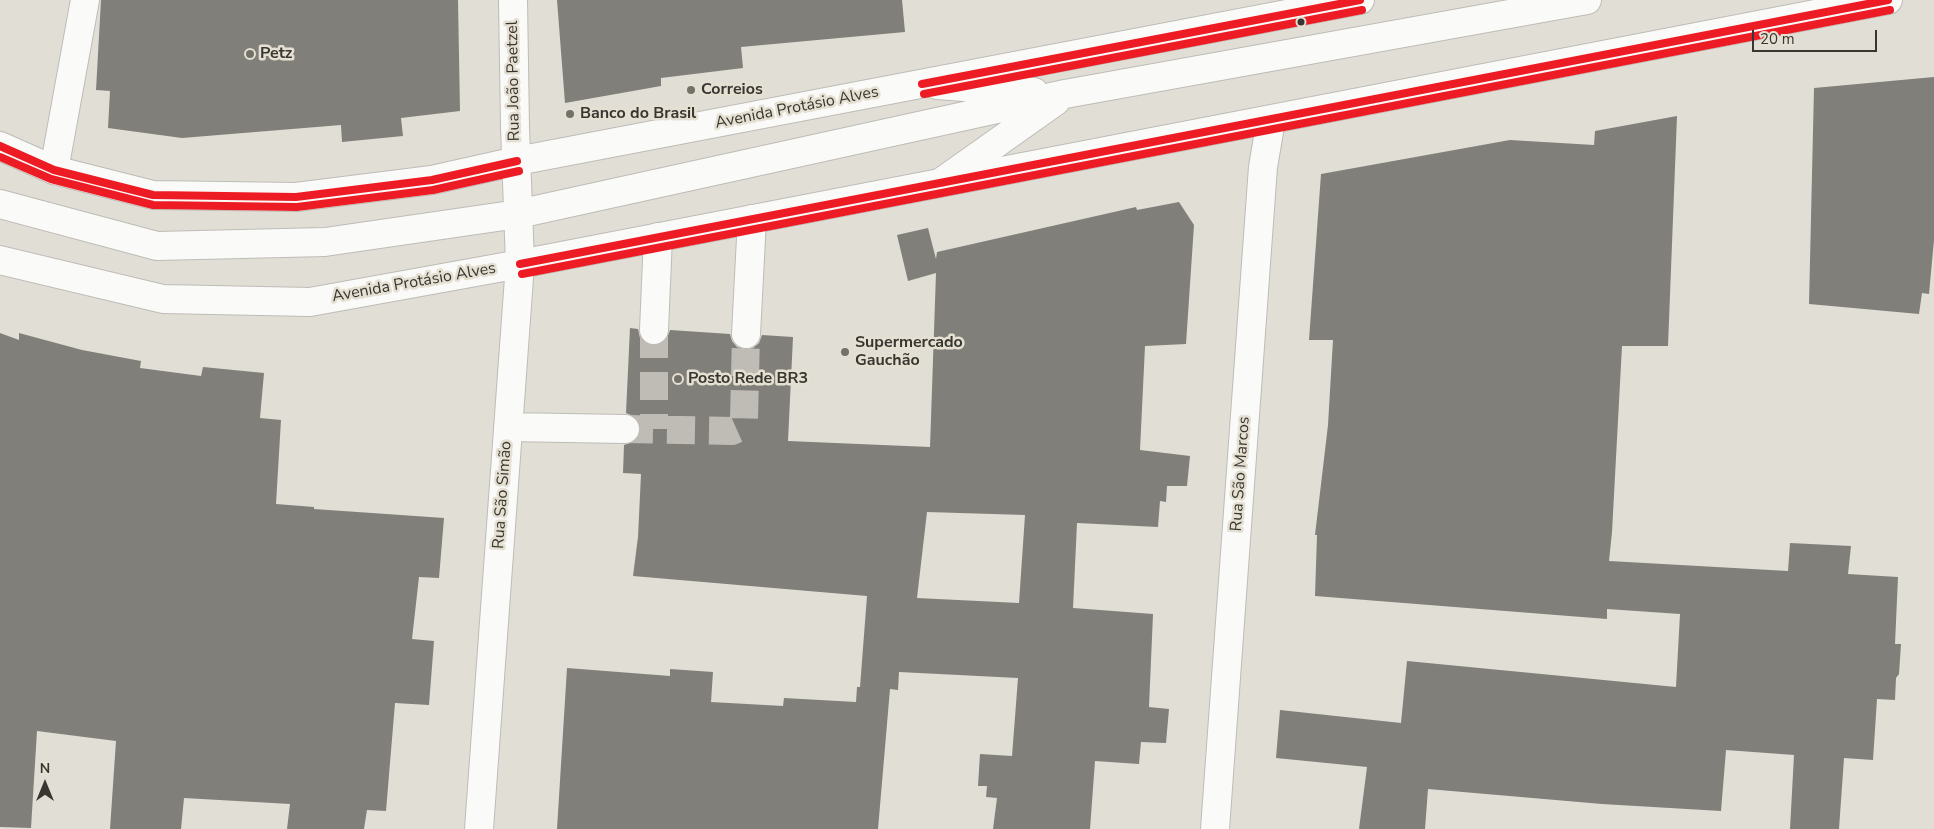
<!DOCTYPE html>
<html>
<head>
<meta charset="utf-8">
<style>
  body { margin:0 }
  #map { position:relative; width:1934px; height:829px; overflow:hidden; background:#e1ded6; font-family:"Nunito Sans",sans-serif }
  canvas { display:block }
  .north { position:absolute; left:20px; top:759px; width:50px; height:50px; -webkit-text-stroke:4px #e5e0d2; paint-order:stroke; rotate:0deg; font-size:14px; font-weight:700; line-height:20px; text-align:center; color:#373630 }
  .north::after { content:''; display:block; margin:auto; width:18px; height:22px; background:#373630; clip-path:polygon(50% 0,100% 100%,50% 72%,0 100%) }
  .scale { position:absolute; left:1752px; top:30px; width:125px; height:22px; box-sizing:border-box; border:2px solid #373630; border-top:0; padding-left:6px; font-size:15px; line-height:18px; white-space:nowrap; color:#373630; -webkit-text-stroke:4px #e5e0d2; paint-order:stroke }
</style>
</head>
<body>
<div id="map">
<canvas width="1934" height="829"></canvas>
<div class="north">N</div>
<div class="scale">20 m</div>
</div>
<script>
const g = document.querySelector('canvas').getContext('2d');
g.lineJoin = 'round';
function fillPath(path, color) { g.fillStyle = color; g.fill(path, 'evenodd'); }
function trace(path, color, width, dash) { g.strokeStyle = color; g.lineWidth = width; g.lineCap = dash ? 'butt' : 'round'; g.setLineDash(dash || []); g.stroke(path); }
function write(font, color, halo, rows, align = 'center') {
  g.font = font + ' "Nunito Sans",sans-serif'; g.lineWidth = 5; g.setLineDash([]); g.textBaseline = 'middle'; g.strokeStyle = halo; g.fillStyle = color; for (const [text, x, y, turn = 0] of rows) {
    g.save(); g.translate(x, y); g.rotate((+turn || 0) * Math.PI / 180); g.textAlign = isNaN(turn) ? turn : align; if (halo) g.strokeText(text, 0, 0); g.fillText(text, 0, 0); g.restore();
  }
}
const building = new Path2D(`
  M 101,0 L 458,0 L 460,111 L 401,118 L 403,136 L 342,142 L 341,125 L 182,138 L 108,128 L 110,91 L 96,90 Z
  M 557,0 L 902,0 L 905,32 L 741,47 L 743,68 L 661,78 L 661,86 L 565,103 Z
  M 1934,77 L 1934,240 L 1929,294 L 1922,293 L 1919,314 L 1809,304 L 1814,88 Z
  M 1677,116 L 1668,346 L 1622,346 L 1612,532 L 1609,561 L 1788,571 L 1790,543 L 1851,546 L 1848,574 L 1898,577 L 1895,644 L 1901,644 L 1899,674 L 1896,678 L 1895,700 L 1877,699 L 1873,760 L 1844,758 L 1839,829 L 1790,829 L 1794,755 L 1726,750 L 1721,811 L 1602,804 L 1428,789 L 1425,829 L 1359,829 L 1367,767 L 1276,758 L 1280,710 L 1401,723 L 1407,661 L 1676,687 L 1680,614 L 1607,609 L 1607,619 L 1315,596 L 1317,535 L 1315,535 L 1328,425 L 1333,340 L 1309,340 L 1321,174 L 1510,140 L 1594,145 L 1595,131 Z
  M 1179,202 L 1194,225 L 1186,344 L 1145,346 L 1140,450 L 1190,456 L 1187,486 L 1167,486 L 1166,502 L 1160,501 L 1158,527 L 1077,523 L 1073,608 L 1153,614 L 1149,707 L 1169,709 L 1166,743 L 1141,742 L 1139,764 L 1095,761 L 1090,829 L 993,829 L 997,798 L 986,797 L 987,786 L 978,786 L 980,754 L 1012,756 L 1018,678 L 899,672 L 898,690 L 890,689 L 878,829 L 557,829 L 567,668 L 670,676 L 670,669 L 713,672 L 711,702 L 783,706 L 784,698 L 856,702 L 857,687 L 864,687 L 860,687 L 867,596 L 633,576 L 638,537 L 641,474 L 623,473 L 624,445 L 633,442 L 638,437 L 641,430 L 638,421 L 633,416 L 626,413 L 630,328 L 638,329 L 640,338 L 645,343 L 653,346 L 662,344 L 667,338 L 670,330 L 730,334 L 732,341 L 737,347 L 746,350 L 753,348 L 759,343 L 762,335 L 793,337 L 788,441 L 930,447 L 936,273 L 908,281 L 897,235 L 928,228 L 936,259 L 937,252 L 1136,207 L 1137,210 ZM 927,512 L 1025,515 L 1019,603 L 917,598 Z
  M 0,333 L 19,340 L 19,333 L 82,350 L 141,361 L 140,368 L 201,376 L 203,367 L 264,373 L 260,418 L 281,420 L 276,504 L 314,507 L 314,509 L 444,518 L 439,578 L 419,577 L 412,639 L 434,641 L 429,705 L 395,703 L 386,811 L 367,810 L 364,829 L 287,829 L 290,804 L 184,798 L 181,829 L 110,829 L 116,741 L 37,731 L 31,828 L 0,827 Z`);
const minorTunnel = new Path2D(`
  M 654,330 L 654,429
  M 625,429 L 732,431 L 741,427 L 744,419 L 746,334`);
const minor = new Path2D(`
  M 937,85 L 1034,92
  M 54,170 L 85,0
  M 940,183 L 1056,101
  M 0,204 L 157,246 L 325,242 L 518,214 L 1065,94 L 1587,0
  M 654,330 L 658,237
  M 746,334 L 752,219
  M 508,427 L 625,429
  M 479,829 L 520,264 L 515,127 L 513,0
  M 1215,829 L 1263,167 L 1271,120`);
const major = new Path2D(`
  M 0,146 L 54,170 L 153,195 L 296,197 L 432,180 L 517,161 L 1360,0
  M 0,260 L 163,299 L 310,302 L 520,264 L 1888,0`);
const bus1 = new Path2D(`
  M 922,84 L 1360,0
  M 0,146 L 54,170 L 153,195 L 296,197 L 432,180 L 517,161
  M 520,264 L 1888,0`);
const bus2 = new Path2D(`
  M 924,94 L 1362,10
  M 0,157 L 51,179 L 153,205 L 297,207 L 433,190 L 519,171
  M 522,274 L 1890,10`);
const markers = [
  [1301,22,4.5,"#373630"],
  [250,54,5,"#72716a"],
  [691,90,5,"#72716a"],
  [570,114,5,"#72716a"],
  [845,352,5,"#72716a"],
  [678,379,5,"#72716a"]
];
const poiNames = [
  ["Petz",260,54],
  ["Correios",701,90],
  ["Banco do Brasil",580,114],
  ["Supermercado",855,343],
  ["Gauchão",855,361],
  ["Posto Rede BR3",688,379]
];
const streetNames = [
  ["Rua João Paetzel",514,81,-91],
  ["Avenida Protásio Alves",797,108,-11],
  ["Avenida Protásio Alves",414,283,-10],
  ["Rua São Marcos",1241,474,-86],
  ["Rua São Simão",503,495,-86]
];
fillPath(building, '#817f79');
trace(minorTunnel, '#bfbcb5', 28, [28, 14]);
trace(minor, '#bebcb6', 30);
trace(major, '#bebcb6', 30);
trace(minor, '#fafaf9', 28);
trace(major, '#fafaf9', 28);
trace(bus1, '#ed1c24', 8);
trace(bus2, '#ed1c24', 8);
for (const [x, y, r, color] of markers) { const dot = new Path2D(); dot.arc(x, y, r, 0, 2 * Math.PI); g.fillStyle = color; g.fill(dot); trace(dot, '#e5e0d2', 2); }
write('bold 16px', '#373630', '#e5e0d2', poiNames, 'left');
write('16px', '#373630', '#e5e0d2', streetNames);
</script>
</body>
</html>
